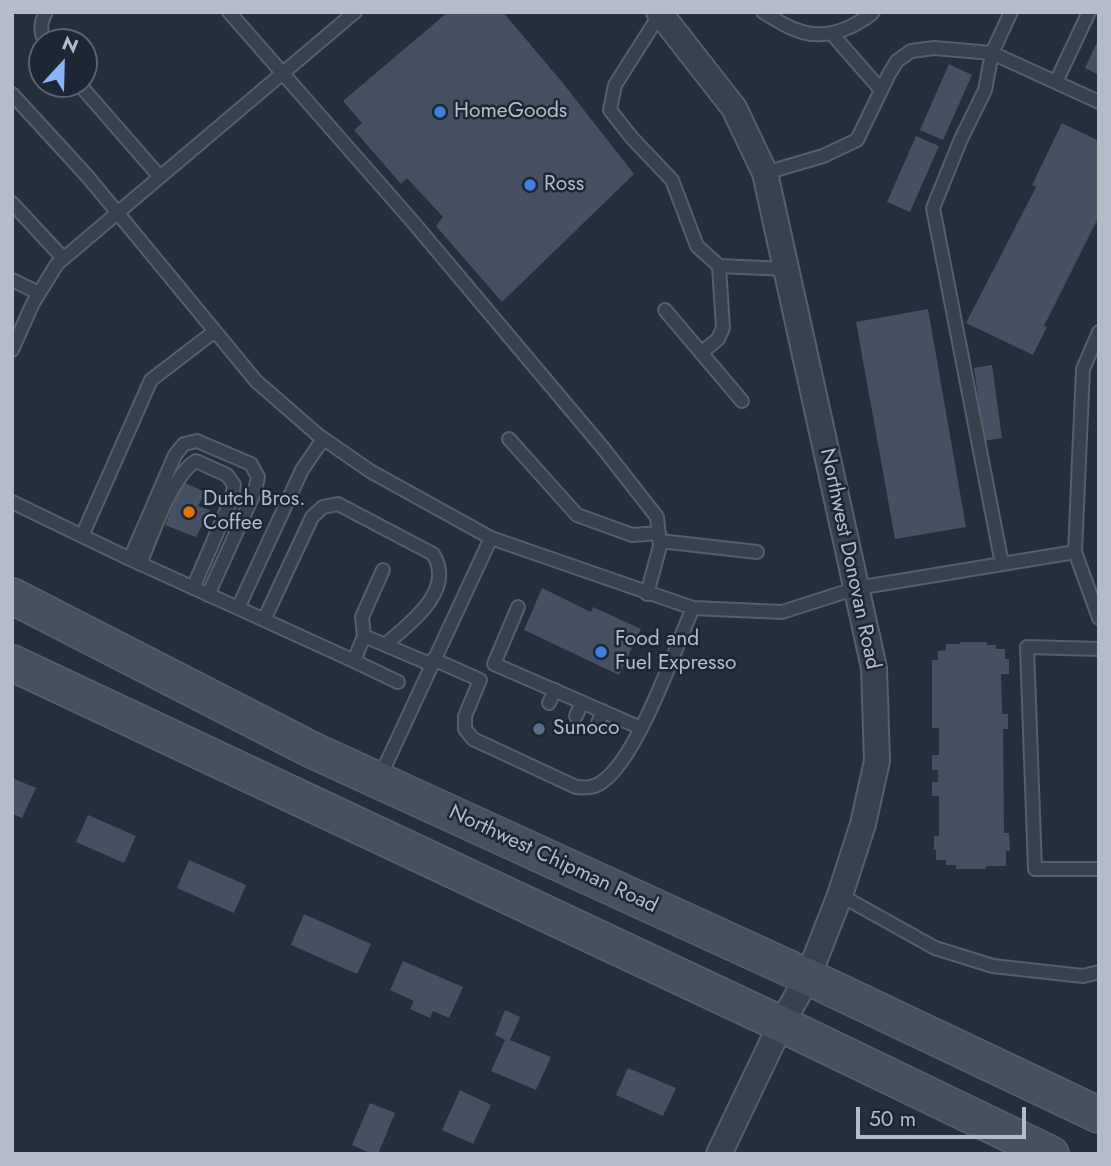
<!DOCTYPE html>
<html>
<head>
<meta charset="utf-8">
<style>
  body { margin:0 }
  #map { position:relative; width:1111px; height:1166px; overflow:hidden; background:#242f3e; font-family:Jost,sans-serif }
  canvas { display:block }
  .frame { position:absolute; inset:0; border:14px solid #b4bcc9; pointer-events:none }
  .north { position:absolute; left:28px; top:28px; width:70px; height:70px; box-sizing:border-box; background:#1d2633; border:2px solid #59626f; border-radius:50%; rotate:22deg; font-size:19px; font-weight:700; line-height:28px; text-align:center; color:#b4bcc9 }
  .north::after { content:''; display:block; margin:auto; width:24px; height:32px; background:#8ab4f8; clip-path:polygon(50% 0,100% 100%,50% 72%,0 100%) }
  .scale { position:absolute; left:856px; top:1107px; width:170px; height:32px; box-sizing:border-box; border:4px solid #b4bcc9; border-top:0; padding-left:9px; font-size:21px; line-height:24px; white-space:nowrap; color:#b4bcc9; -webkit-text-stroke:5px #1d2633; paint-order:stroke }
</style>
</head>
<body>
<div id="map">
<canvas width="1111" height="1166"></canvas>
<div class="frame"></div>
<div class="north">N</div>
<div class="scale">50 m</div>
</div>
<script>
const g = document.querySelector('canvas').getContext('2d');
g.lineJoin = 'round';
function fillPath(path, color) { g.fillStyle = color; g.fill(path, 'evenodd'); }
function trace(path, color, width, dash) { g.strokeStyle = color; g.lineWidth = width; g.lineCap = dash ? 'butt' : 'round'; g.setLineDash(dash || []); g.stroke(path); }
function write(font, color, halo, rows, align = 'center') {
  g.font = font + ' Jost,sans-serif'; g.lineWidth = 5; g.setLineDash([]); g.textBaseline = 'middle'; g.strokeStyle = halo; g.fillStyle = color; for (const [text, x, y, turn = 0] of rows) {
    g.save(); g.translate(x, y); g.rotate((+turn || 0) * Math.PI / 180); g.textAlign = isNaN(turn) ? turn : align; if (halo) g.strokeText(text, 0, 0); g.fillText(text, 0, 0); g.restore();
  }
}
const building = new Path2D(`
  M 448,12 L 503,12 L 562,82 L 634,174 L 502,302 L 436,226 L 443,217 L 407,178 L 401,184 L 354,130 L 362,123 L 343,101 Z
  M 1099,38 L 1099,75 L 1085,68 Z
  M 949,64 L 972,75 L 943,140 L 920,130 Z
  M 1062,123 L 1099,141 L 1099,216 L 1044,326 L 1047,327 L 1033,355 L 966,323 L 1036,187 L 1032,185 Z
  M 916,136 L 939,146 L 910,212 L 887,202 Z
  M 928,309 L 966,527 L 895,539 L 856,322 Z
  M 992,365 L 1002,438 L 984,441 L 974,368 Z
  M 183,482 L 205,492 L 198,506 L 210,510 L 196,537 L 165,525 Z
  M 542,588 L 591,612 L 593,607 L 641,629 L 619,675 L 524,630 Z
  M 960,642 L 987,642 L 987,645 L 996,645 L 996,649 L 1005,649 L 1005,659 L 1009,659 L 1009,674 L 1001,674 L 1002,714 L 1008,714 L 1008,729 L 1003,729 L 1004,833 L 1009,833 L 1010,851 L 1006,851 L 1006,866 L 986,866 L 986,869 L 956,869 L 956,865 L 946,865 L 946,860 L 936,860 L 936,850 L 934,850 L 934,836 L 939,836 L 939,796 L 932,796 L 932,782 L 938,782 L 938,770 L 932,770 L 932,755 L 939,755 L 939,728 L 932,728 L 932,660 L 938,660 L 938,651 L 946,650 L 946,644 L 960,644 Z
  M 12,778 L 36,788 L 22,818 L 12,814 Z
  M 88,815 L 136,836 L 124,863 L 76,842 Z
  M 189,860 L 246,885 L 234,913 L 177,888 Z
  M 304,914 L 371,944 L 357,974 L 291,945 Z
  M 403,961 L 463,987 L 449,1018 L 433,1011 L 430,1018 L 410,1009 L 414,1001 L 390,990 Z
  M 505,1010 L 520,1017 L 510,1040 L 551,1057 L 536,1090 L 491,1071 L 505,1040 L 495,1035 Z
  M 628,1068 L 676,1088 L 663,1116 L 616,1095 Z
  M 460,1090 L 491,1105 L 473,1144 L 442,1130 Z
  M 370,1103 L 395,1113 L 378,1154 L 372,1154 L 352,1145 Z`);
const service = new Path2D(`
  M 46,12 C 40,23 39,32 46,42
  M 229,12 L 413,222 L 603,448 L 657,517 L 660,546 L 647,594
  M 763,12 C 794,31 814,43 850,27 C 859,22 866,19 873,12
  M 660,14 L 615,85 L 610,110 L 632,138 L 672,180 L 697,246 L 719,266 L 786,269
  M 833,35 L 881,90
  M 1056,82 L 1089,12
  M 79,84 L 160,177
  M 12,94 L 88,177 L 256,381 L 318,435 L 370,471 L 491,538 L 693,608 L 782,612 L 857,588 L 1075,552 L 1083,369 L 1099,332
  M 765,173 L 823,156 L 857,140 L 889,74 L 897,61 L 911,51 L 934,48 L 992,53 L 1099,102
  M 12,203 L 63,258
  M 12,280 L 39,293
  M 665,310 L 742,401
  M 12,350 L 33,303 L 57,264 L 355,12
  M 701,353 L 718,339 L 723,328 L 719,266
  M 509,439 L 577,515 L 632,535 L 659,533
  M 12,502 L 130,559 L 238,608 L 302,470 L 323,439
  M 82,536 L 151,380 L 215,331
  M 660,541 L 757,552
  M 1075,552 L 1099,618
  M 130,559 L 175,455 L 184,444 L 197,441 L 251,464 L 258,477 L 255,491 L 208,595
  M 140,564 C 152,536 171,476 196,461 L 227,475 L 234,485 L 232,498 L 193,588
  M 1002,564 L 933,208 L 961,139 L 985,90 L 992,53 L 1011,12
  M 518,607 L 494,664 L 641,728
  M 238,608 L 354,661 L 364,636 L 430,664
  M 264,620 L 312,517 L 323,507 L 338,504 L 433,554 C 456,590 410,623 385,645
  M 364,636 L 362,617 L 383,570
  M 1099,649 L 1027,647 L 1035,869 L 1099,869
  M 433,659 L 480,680 L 465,716 L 465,729 L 473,739 L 576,787 C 586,788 594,788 602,782 C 638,757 674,651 693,608
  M 354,661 L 398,682
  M 549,703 L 555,690
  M 576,716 L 582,702
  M 597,725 L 603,711
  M 379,779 L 491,538
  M 840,895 L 935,948 L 993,966 L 1083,976 L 1099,972`);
const minor = new Path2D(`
  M 659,12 L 734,108 L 765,173 L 874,668 L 877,761 L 863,824 L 840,895 L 808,977 L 781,1024 L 719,1154`);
const secondary = new Path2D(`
  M 12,596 L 312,750 L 808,977 L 1099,1115
  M 12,663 L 781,1024 L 1051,1154`);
const markers = [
  [440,112,7,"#3f7fe0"],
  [530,185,7,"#3f7fe0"],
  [189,512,7,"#e8710a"],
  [601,652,7,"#3f7fe0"],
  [539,729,7,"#5c6f8a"]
];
const poiNames = [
  ["HomeGoods",454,112],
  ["Ross",544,185],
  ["Dutch Bros.",203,500],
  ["Coffee",203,524],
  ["Food and",615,640],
  ["Fuel Expresso",615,664],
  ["Sunoco",553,729]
];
const streetNames = [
  ["Northwest Donovan Road",849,559,78],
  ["Northwest Chipman Road",553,860,25]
];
fillPath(building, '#455162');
trace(service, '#565f6c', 16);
trace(minor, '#565f6c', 28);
trace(secondary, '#565f6c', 38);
trace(service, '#38414e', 12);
trace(minor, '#38414e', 24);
trace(secondary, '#465061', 35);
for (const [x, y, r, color] of markers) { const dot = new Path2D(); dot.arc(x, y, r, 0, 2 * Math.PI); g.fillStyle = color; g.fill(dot); trace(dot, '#1d2633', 2.5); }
write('21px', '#b4bcc9', '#1d2633', poiNames, 'left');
write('21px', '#b4bcc9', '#1d2633', streetNames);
</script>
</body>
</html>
